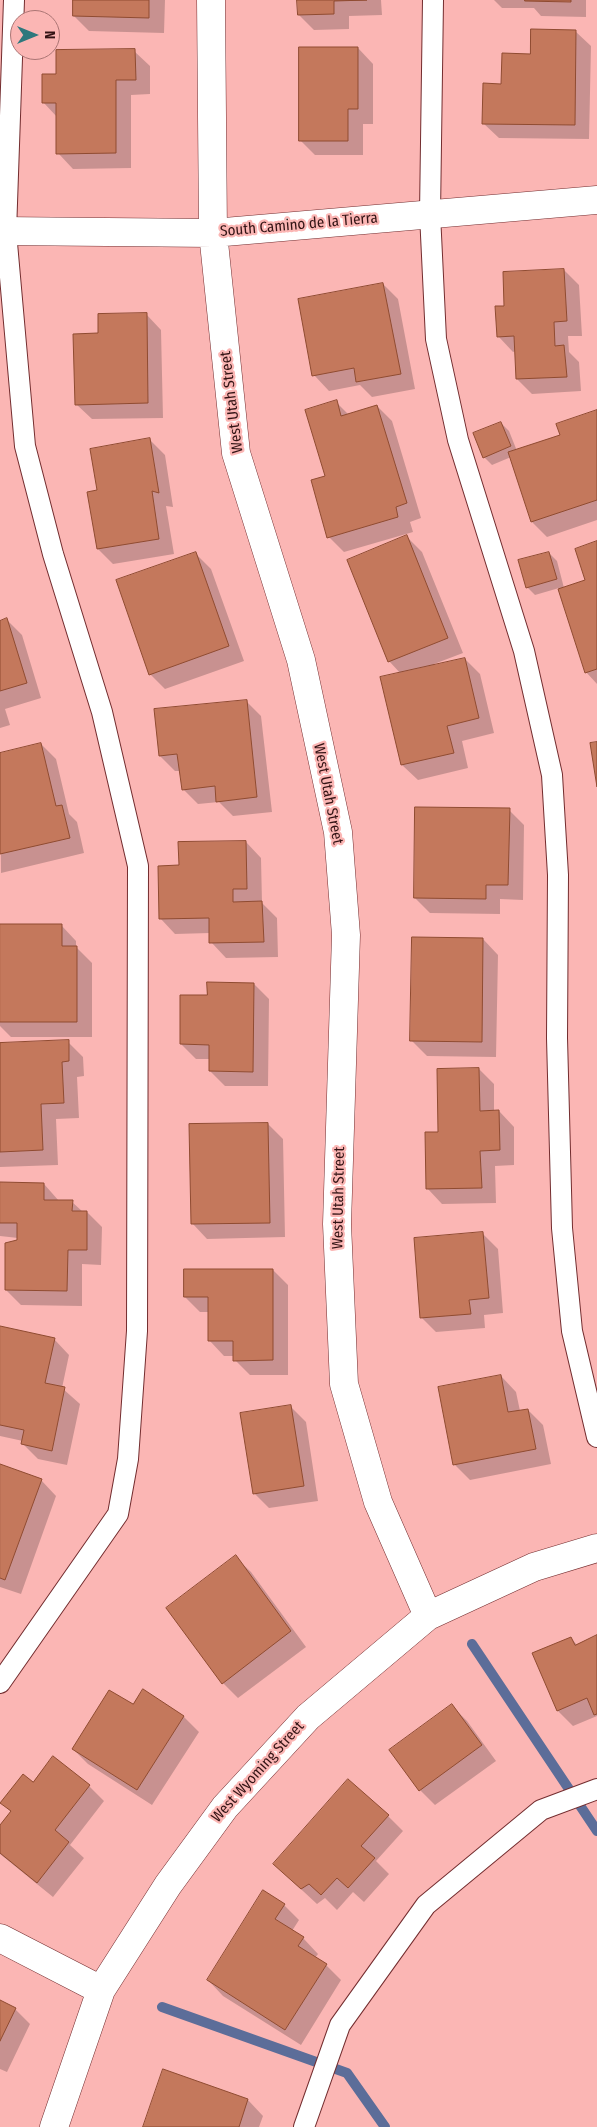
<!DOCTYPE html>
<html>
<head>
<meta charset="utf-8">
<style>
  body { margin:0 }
  #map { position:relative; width:597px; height:2127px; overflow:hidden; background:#fbb6b4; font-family:"Fira Sans Condensed",sans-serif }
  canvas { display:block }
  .north { position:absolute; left:10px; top:10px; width:50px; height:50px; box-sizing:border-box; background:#fbb6b4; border:1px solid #ab7574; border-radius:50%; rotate:90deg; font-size:14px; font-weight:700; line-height:20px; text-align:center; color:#331415 }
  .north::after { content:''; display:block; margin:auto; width:18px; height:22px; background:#2f787d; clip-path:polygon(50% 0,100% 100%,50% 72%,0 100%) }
</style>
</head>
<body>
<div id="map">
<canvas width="597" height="2127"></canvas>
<div class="north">N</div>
</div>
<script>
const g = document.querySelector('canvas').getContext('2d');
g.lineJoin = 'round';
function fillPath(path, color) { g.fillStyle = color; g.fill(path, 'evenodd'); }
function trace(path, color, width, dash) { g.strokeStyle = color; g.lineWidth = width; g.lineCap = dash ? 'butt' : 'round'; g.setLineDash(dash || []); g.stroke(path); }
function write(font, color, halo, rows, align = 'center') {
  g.font = font + ' "Fira Sans Condensed",sans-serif'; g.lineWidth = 4.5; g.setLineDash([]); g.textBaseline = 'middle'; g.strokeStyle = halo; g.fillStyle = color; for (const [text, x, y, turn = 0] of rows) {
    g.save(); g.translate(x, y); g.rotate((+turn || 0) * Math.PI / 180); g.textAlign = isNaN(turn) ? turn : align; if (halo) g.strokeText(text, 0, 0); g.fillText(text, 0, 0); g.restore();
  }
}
const shadow = new Path2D(`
  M 75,0 L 165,0 L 164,33 L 89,31 L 74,16 Z
  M 299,0 L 381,0 L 382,15 L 349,16 L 349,29 L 314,30 L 299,15 Z
  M 494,0 L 586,0 L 586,17 L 541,16 L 534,8 L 502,8 Z
  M 575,31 L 591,46 L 589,139 L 499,138 L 483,123 L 532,55 Z
  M 358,48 L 373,64 L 373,124 L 363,124 L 363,155 L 315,155 L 300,140 Z
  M 134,51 L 150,66 L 150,94 L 131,95 L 131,168 L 73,169 L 58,153 L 57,117 L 43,102 L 57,75 Z
  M 564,270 L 579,285 L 582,336 L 568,336 L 569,352 L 579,362 L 581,391 L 532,394 L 517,379 L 516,351 L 513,352 L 498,336 L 506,307 Z
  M 383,284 L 398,299 L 415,389 L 372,397 L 360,385 L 329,391 L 314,375 Z
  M 146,314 L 161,330 L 163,418 L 92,419 L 76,404 L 99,335 Z
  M 336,402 L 349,415 L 377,406 L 392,421 L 421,518 L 410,522 L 413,532 L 344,552 L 329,537 L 326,477 Z
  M 597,412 L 597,520 L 547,537 L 532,522 L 511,457 L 492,465 L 484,457 L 501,423 L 509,431 L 517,451 L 561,436 Z
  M 150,440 L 165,455 L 173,507 L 166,506 L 174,554 L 113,564 L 98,549 L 98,491 Z
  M 407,537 L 422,552 L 463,653 L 434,664 L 435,666 L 465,659 L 480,674 L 494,733 L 462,741 L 468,768 L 418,780 L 402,765 L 382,678 L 401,674 L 389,661 Z
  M 597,543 L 597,684 L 586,672 L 559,588 L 535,595 L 527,587 L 549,553 L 557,561 L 564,588 L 586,581 Z
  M 196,554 L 211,569 L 244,661 L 165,689 L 150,674 Z
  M 7,620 L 22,635 L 41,698 L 5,709 L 10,725 L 0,728 L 0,622 Z
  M 246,701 L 261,716 L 272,812 L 233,816 L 219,802 L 198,804 L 183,789 L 181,771 L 175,771 L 160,756 L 156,711 Z
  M 41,744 L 56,759 L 69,814 L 77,822 L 84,853 L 1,873 L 0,754 Z
  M 509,810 L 524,825 L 523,900 L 500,899 L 500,914 L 430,913 L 415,898 Z
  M 246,842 L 261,858 L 262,903 L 277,918 L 278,957 L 226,958 L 211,942 L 210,933 L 175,934 L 160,918 L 180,867 Z
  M 0,925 L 61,925 L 76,941 L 76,947 L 92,963 L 92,1037 L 11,1037 L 0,1026 Z
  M 483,939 L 498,955 L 496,1057 L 427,1056 L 411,1040 Z
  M 254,984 L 269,999 L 268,1086 L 225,1086 L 210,1071 L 210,1059 L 196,1059 L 181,1044 L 208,997 Z
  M 68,1042 L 83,1057 L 84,1076 L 77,1077 L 79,1118 L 56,1119 L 58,1165 L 0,1167 L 0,1044 Z
  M 479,1069 L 494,1084 L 494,1112 L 499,1111 L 514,1127 L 514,1165 L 495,1166 L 496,1203 L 442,1204 L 427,1188 L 439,1133 Z
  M 268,1124 L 283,1139 L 285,1237 L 207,1239 L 192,1223 Z
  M 0,1183 L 44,1184 L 59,1201 L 72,1202 L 83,1212 L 87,1212 L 102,1227 L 101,1265 L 82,1264 L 82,1306 L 21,1305 L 6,1290 L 18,1238 L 0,1236 Z
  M 483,1234 L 498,1249 L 503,1313 L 484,1315 L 485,1328 L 436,1332 L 421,1317 Z
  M 273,1270 L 288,1285 L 288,1375 L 250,1375 L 235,1360 L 235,1356 L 224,1356 L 209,1340 L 209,1312 L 200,1312 L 185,1297 Z
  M 0,1327 L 54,1339 L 69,1355 L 62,1388 L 80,1404 L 67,1465 L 38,1459 L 22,1443 L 23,1441 L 0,1436 Z
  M 501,1376 L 516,1392 L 520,1411 L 528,1410 L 543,1425 L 551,1464 L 470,1480 L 454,1464 Z
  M 290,1406 L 306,1422 L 318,1501 L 269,1508 L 254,1493 Z
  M 0,1465 L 41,1480 L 56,1496 L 21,1594 L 0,1587 Z
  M 235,1557 L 251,1572 L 306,1647 L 238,1698 L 223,1683 Z
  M 597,1636 L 597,1716 L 573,1726 L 558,1711 L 571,1638 L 577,1645 Z
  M 143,1690 L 184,1717 L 199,1732 L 152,1805 L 88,1764 L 73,1749 L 133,1706 Z
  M 452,1706 L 467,1721 L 496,1761 L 435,1805 L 420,1790 Z
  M 89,1786 L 104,1801 L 70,1845 L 84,1858 L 53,1897 L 0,1854 L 0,1827 L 12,1813 L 2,1803 Z
  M 388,1816 L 403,1831 L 376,1861 L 389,1874 L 364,1902 L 353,1892 L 337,1910 L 325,1898 L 317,1904 L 290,1879 Z
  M 263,1892 L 284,1905 L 299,1920 L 292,1931 L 303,1938 L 318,1954 L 315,1958 L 326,1965 L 341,1980 L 301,2045 L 223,1996 L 208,1980 Z
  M 0,2001 L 15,2009 L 30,2024 L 7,2072 L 0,2069 Z
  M 164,2071 L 248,2100 L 263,2116 L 259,2127 L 144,2127 Z`);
const stream = new Path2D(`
  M 472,1644 L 597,1831
  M 162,2007 L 347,2073 L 385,2127`);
const building = new Path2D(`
  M 73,0 L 149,0 L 149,18 L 73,16 Z
  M 297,0 L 367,0 L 334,1 L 334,14 L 298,15 Z
  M 525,0 L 571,0 L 571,2 L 525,1 Z
  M 531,29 L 576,30 L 575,125 L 482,124 L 483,83 L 501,84 L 502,53 L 530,54 Z
  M 299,47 L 358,47 L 358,109 L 348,109 L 348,141 L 299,141 Z
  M 135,49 L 136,80 L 116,80 L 116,153 L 56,154 L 56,103 L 42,103 L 42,74 L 56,74 L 56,50 Z
  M 564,269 L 567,321 L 554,322 L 555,346 L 564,345 L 567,377 L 516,379 L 514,336 L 497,337 L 495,306 L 504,306 L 503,272 Z
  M 383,283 L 401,374 L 356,382 L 354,368 L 312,376 L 298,299 Z
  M 147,313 L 148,403 L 75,405 L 73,334 L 98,333 L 98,314 Z
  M 337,400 L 341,416 L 377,405 L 407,503 L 396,507 L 398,517 L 327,538 L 311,480 L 325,476 L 305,410 Z
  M 597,410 L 597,500 L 531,522 L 508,452 L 560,435 L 556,424 Z
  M 501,422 L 511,446 L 483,458 L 473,433 Z
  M 150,438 L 159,493 L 152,491 L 159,539 L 97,549 L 87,492 L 97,490 L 90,449 Z
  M 407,535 L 448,638 L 388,662 L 347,560 Z
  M 597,541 L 597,669 L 585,673 L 558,589 L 585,580 L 575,549 Z
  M 196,552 L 229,646 L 149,675 L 116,580 Z
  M 549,552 L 557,579 L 526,588 L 518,560 Z
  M 7,618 L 27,683 L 0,691 L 0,621 Z
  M 465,658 L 479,718 L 447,726 L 454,753 L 401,765 L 380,677 Z
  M 247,700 L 257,797 L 216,802 L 215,786 L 182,790 L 177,754 L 159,756 L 154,709 Z
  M 597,742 L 597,787 L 590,743 Z
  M 41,743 L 56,806 L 62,805 L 70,838 L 0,854 L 0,753 Z
  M 415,807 L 510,808 L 508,885 L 486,885 L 486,899 L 414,898 Z
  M 246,841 L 247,889 L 233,889 L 233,902 L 262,901 L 264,942 L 209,943 L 209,918 L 159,919 L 158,866 L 179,865 L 178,842 Z
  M 0,924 L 62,924 L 62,946 L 77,946 L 77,1022 L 0,1022 Z
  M 412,937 L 483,938 L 482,1042 L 410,1041 Z
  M 207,982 L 254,983 L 253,1072 L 209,1071 L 209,1045 L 180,1044 L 180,995 L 207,995 Z
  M 69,1040 L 69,1061 L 62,1062 L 64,1103 L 41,1104 L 43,1150 L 0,1152 L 0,1043 Z
  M 479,1068 L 480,1111 L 499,1110 L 500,1150 L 480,1151 L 482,1188 L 426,1189 L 425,1132 L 438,1132 L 437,1069 Z
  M 268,1123 L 270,1223 L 191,1224 L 189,1124 Z
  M 0,1182 L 44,1183 L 44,1200 L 73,1200 L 72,1211 L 87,1211 L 87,1250 L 68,1250 L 67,1291 L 5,1290 L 5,1243 L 17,1240 L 17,1223 L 0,1223 Z
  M 483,1232 L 489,1298 L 469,1300 L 471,1314 L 420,1318 L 414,1238 Z
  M 184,1269 L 273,1269 L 273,1360 L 233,1361 L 233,1341 L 208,1341 L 208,1297 L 184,1297 Z
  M 0,1326 L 55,1338 L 45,1383 L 65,1387 L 52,1451 L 21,1444 L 24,1430 L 0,1425 Z
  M 501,1375 L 508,1412 L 528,1409 L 536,1449 L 453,1465 L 438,1387 Z
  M 291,1405 L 304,1486 L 253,1494 L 240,1413 Z
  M 0,1464 L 42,1479 L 5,1580 L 0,1578 Z
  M 236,1555 L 291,1631 L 222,1684 L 166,1608 Z
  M 597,1635 L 597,1714 L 594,1715 L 587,1698 L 557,1711 L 532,1653 L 571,1637 L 575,1645 Z
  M 143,1689 L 184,1716 L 137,1790 L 72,1749 L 109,1690 L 133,1704 Z
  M 452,1704 L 482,1745 L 419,1791 L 389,1750 Z
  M 53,1756 L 90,1785 L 55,1830 L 69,1842 L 37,1883 L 0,1853 L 0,1825 L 11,1811 L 0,1803 L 23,1774 L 33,1782 Z
  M 348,1779 L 389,1815 L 361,1846 L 375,1858 L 348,1888 L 337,1878 L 321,1895 L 309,1884 L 301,1889 L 273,1864 Z
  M 263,1890 L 285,1904 L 275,1919 L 304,1937 L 298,1946 L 327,1964 L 285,2030 L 207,1980 Z
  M 0,2000 L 16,2008 L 0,2041 Z
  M 163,2069 L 248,2099 L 239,2127 L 143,2127 Z`);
const service = new Path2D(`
  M 433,0 L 430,214 L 436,339 L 458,440 L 524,651 L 552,775 L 558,875 L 557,1038 L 562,1228 L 572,1331 L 597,1437
  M 0,1683 L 118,1514 L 128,1459 L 137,1331 L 138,866 L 102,712 L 53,554 L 25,446 L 6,232 L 14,0
  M 304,2127 L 340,2025 L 426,1905 L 541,1810 L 597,1789`);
const minor = new Path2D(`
  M 211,0 L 213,233 L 236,453 L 301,660 L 338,832 L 346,935 L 337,1224 L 344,1384 L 378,1502 L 428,1616
  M 0,231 L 213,233 L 597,200
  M 0,1938 L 101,1990
  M 54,2127 L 101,1990 L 168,1885 L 225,1807 L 308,1717 L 428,1616 L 534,1567 L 597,1548`);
const streetNames = [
  ["South Camino de la Tierra",299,225,-5],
  ["West Utah Street",232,402,-97],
  ["West Utah Street",328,794,79],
  ["West Utah Street",339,1198,-89],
  ["West Wyoming Street",258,1772,-48]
];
fillPath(shadow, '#0003');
trace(stream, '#5c6d99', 10);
fillPath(building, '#c4785c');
trace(building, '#8f4b31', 1);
trace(service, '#732d2f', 22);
trace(minor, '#732d2f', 29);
trace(service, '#fff', 20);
trace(minor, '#fff', 28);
write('15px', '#331415', '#fbb6b4', streetNames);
</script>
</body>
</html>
